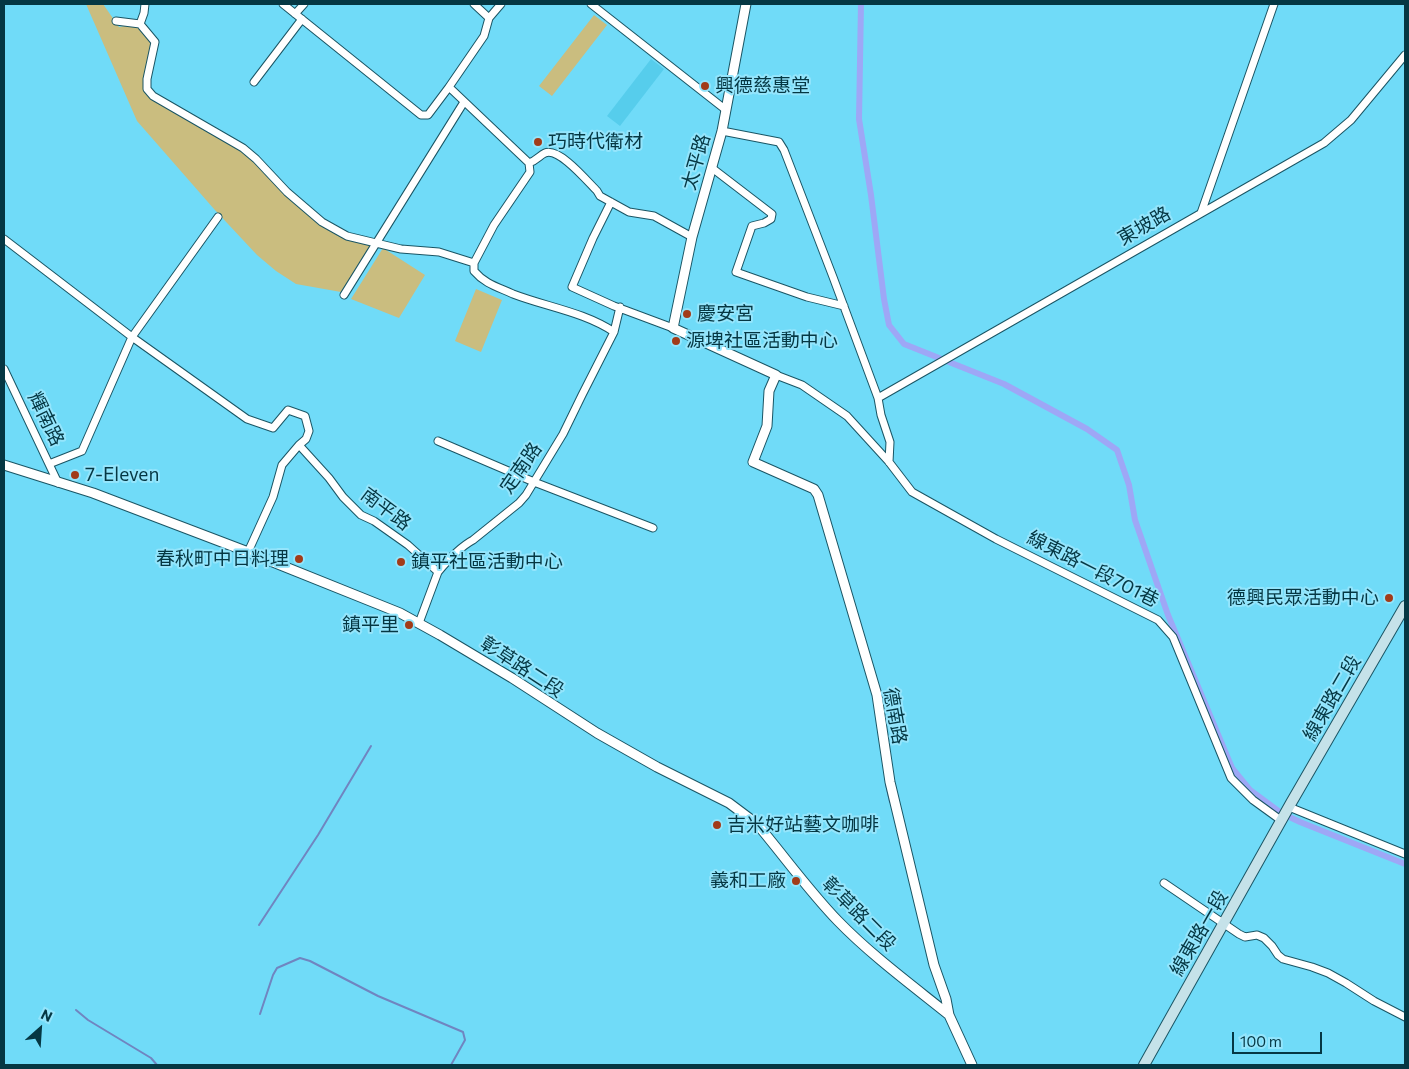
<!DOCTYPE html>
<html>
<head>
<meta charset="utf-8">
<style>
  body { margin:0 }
  #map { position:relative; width:1409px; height:1069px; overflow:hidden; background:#70dbf8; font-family:Commissioner,sans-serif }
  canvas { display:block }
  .frame { position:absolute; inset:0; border:5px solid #053743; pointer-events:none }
  .north { position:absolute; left:15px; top:1004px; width:50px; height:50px; -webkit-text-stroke:4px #94e5fc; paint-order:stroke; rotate:26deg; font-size:14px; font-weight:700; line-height:20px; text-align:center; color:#053743 }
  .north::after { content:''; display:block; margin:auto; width:18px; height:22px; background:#053743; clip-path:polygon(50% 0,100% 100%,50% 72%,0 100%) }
  .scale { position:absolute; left:1232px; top:1032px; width:90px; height:22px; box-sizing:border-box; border:2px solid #053743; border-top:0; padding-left:6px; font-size:15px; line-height:18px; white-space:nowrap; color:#053743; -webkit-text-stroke:4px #94e5fc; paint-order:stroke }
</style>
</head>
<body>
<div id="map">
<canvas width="1409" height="1069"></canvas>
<div class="frame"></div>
<div class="north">N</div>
<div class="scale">100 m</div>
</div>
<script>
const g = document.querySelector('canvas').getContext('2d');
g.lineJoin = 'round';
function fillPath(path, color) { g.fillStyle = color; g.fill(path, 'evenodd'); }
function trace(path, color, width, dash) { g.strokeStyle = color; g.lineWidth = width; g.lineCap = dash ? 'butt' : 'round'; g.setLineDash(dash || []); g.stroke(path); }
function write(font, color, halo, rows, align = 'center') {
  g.font = font + ' Commissioner,"Noto Sans TC",sans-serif'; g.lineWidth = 4; g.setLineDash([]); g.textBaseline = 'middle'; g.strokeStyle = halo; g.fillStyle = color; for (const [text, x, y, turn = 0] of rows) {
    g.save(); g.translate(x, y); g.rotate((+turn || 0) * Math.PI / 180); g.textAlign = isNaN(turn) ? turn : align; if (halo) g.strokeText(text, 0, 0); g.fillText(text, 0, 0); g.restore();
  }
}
const built = new Path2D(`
  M 651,59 L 664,69 L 620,126 L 607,116 Z`);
const green = new Path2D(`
  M 86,4 L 103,4 L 119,27 L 140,23 L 158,40 L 147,76 L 148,92 L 235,139 L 259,159 L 293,196 L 339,232 L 374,244 L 341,292 L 296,284 L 276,271 L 257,255 L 214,209 L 137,121 Z
  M 594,15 L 607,25 L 552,96 L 539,86 Z
  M 383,248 L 425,275 L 399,318 L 351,299 Z
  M 476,289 L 502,300 L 481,352 L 455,341 Z`);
const stream = new Path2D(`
  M 886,784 L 890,802
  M 259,925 L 318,835 L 371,746
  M 76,1010 L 88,1020 L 151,1058 L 157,1065
  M 260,1014 L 273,975 L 277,968 L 300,958 L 310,961 L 378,996 L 463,1032 L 465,1040 L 451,1065`);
const canal = new Path2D(`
  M 861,4 L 859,119 L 871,195 L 884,299 L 889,325 L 904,344 L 1004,384 L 1087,429 L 1117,450 L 1129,485 L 1135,520 L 1168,615 L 1232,768 L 1250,790 L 1281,813 L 1300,822 L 1405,864`);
const minor = new Path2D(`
  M 283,4 L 421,115 L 428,115 L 449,87
  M 474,4 L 489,18
  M 501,4 L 489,18 L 484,36 L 449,87 L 529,163 C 537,160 540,155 545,153 C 559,147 587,181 597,191 L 600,196 L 629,212 L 654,216 L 692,237
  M 591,4 L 726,110
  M 295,14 L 304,4
  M 116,21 L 140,24 L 155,42 L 147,79 L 147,89 L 153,96 L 243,148 L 256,159 L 287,192 L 322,222 L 347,236 L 401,249 L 439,252 L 474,263
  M 140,24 L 144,13 L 145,4
  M 254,82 L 302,19
  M 722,131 L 779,142 L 784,150 L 833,277 L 878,398 L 881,415 L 890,442 L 889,462
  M 529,163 L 530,172 L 494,225 L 474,263 L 474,271 C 485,284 498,287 513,294 C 547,307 584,312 614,332
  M 712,168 L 772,214 L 771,219 L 764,223 L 752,226 L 736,272 L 807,297 L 844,306
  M 611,202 L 593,238 L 572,287 L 614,306 L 673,328
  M 1201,213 L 1274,4
  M 4,239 L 132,337 L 247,419 L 273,428 L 288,410 L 305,416 L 309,431 L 306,439 L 299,445 L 282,465 L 273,497 L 248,552
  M 344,295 L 464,102
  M 4,369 L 58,483
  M 776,375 L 802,385 L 847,416 L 889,462 L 912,492 L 996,539 L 1158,620 L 1173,637 L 1231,778 L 1253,800 L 1282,821
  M 878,398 L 1324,143 L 1351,120 L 1405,55
  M 438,441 L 534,482 L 653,528
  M 299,445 L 329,478 L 343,497 L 361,515 L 374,521 L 408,545 L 438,572
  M 49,464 L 82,451 L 132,337 L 218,217
  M 419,623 L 438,572 C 448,560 460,547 473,540 L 519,503 L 526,495 L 563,434 L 582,395 L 614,332 L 620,307
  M 1289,807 L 1405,854
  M 1164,883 L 1239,934 L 1245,937 L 1257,935 L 1264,938 L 1272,946 L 1278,955 L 1283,959 L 1312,967 L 1328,973 L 1346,983 L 1374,1001 L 1405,1017`);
const tertiary = new Path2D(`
  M 746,4 L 722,131 L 692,237 L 673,328 L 776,375 L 769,391 L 767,426 L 753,462 L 814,489 L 818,495 L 877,695 L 890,782 L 934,965 L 946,999 L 949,1015 L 972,1065
  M 4,465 L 93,493 L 248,552 L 400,613 L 440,635 L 512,678 L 597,733 L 657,767 L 729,803 L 757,824 C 784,856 809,891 838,921 C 871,955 913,986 949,1015`);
const secondary = new Path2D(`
  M 1144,1065 L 1291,803 L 1405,606`);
const markers = [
  [705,86,5,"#a23b18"],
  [538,142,5,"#a23b18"],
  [687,314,5,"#a23b18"],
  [676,341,5,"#a23b18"],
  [75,475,5,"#a23b18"],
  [299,559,5,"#a23b18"],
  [401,562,5,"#a23b18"],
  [1389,598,5,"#a23b18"],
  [409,625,5,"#a23b18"],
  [717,825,5,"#a23b18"],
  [796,881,5,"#a23b18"]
];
const poiNames = [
  ["興德慈惠堂",715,86],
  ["巧時代衛材",548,142],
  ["慶安宮",697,314],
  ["源埤社區活動中心",686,341],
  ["7-Eleven",85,475],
  ["春秋町中日料理",289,559,"right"],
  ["鎮平社區活動中心",411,562],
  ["德興民眾活動中心",1379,598,"right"],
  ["鎮平里",399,625,"right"],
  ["吉米好站藝文咖啡",727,825],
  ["義和工廠",786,881,"right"]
];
const streetNames = [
  ["太平路",696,162,-74],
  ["東坡路",1144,226,-30],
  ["輝南路",46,419,64],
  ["定南路",521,468,-55],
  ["南平路",386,509,37],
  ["線東路一段701巷",1093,569,27],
  ["彰草路二段",522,667,33],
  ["線東路二段",1332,698,-60],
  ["德南路",895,716,80],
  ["彰草路二段",859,914,45],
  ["線東路一段",1199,933,-60]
];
fillPath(built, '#56cdec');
fillPath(green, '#cabd7f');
trace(stream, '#7085c0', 2);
trace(canal, '#9ea7f6', 6);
trace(minor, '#1a5564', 9);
trace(tertiary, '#1a5564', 11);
trace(secondary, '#1a5564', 12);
trace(minor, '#fff', 7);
trace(tertiary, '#fff', 9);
trace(secondary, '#c5e2e9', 10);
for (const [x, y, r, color] of markers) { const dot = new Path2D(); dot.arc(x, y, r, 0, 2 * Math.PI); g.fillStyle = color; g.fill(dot); trace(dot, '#94e5fc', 2); }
write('19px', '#053743', '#94e5fc', poiNames, 'left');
write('19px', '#053743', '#94e5fc', streetNames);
</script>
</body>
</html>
